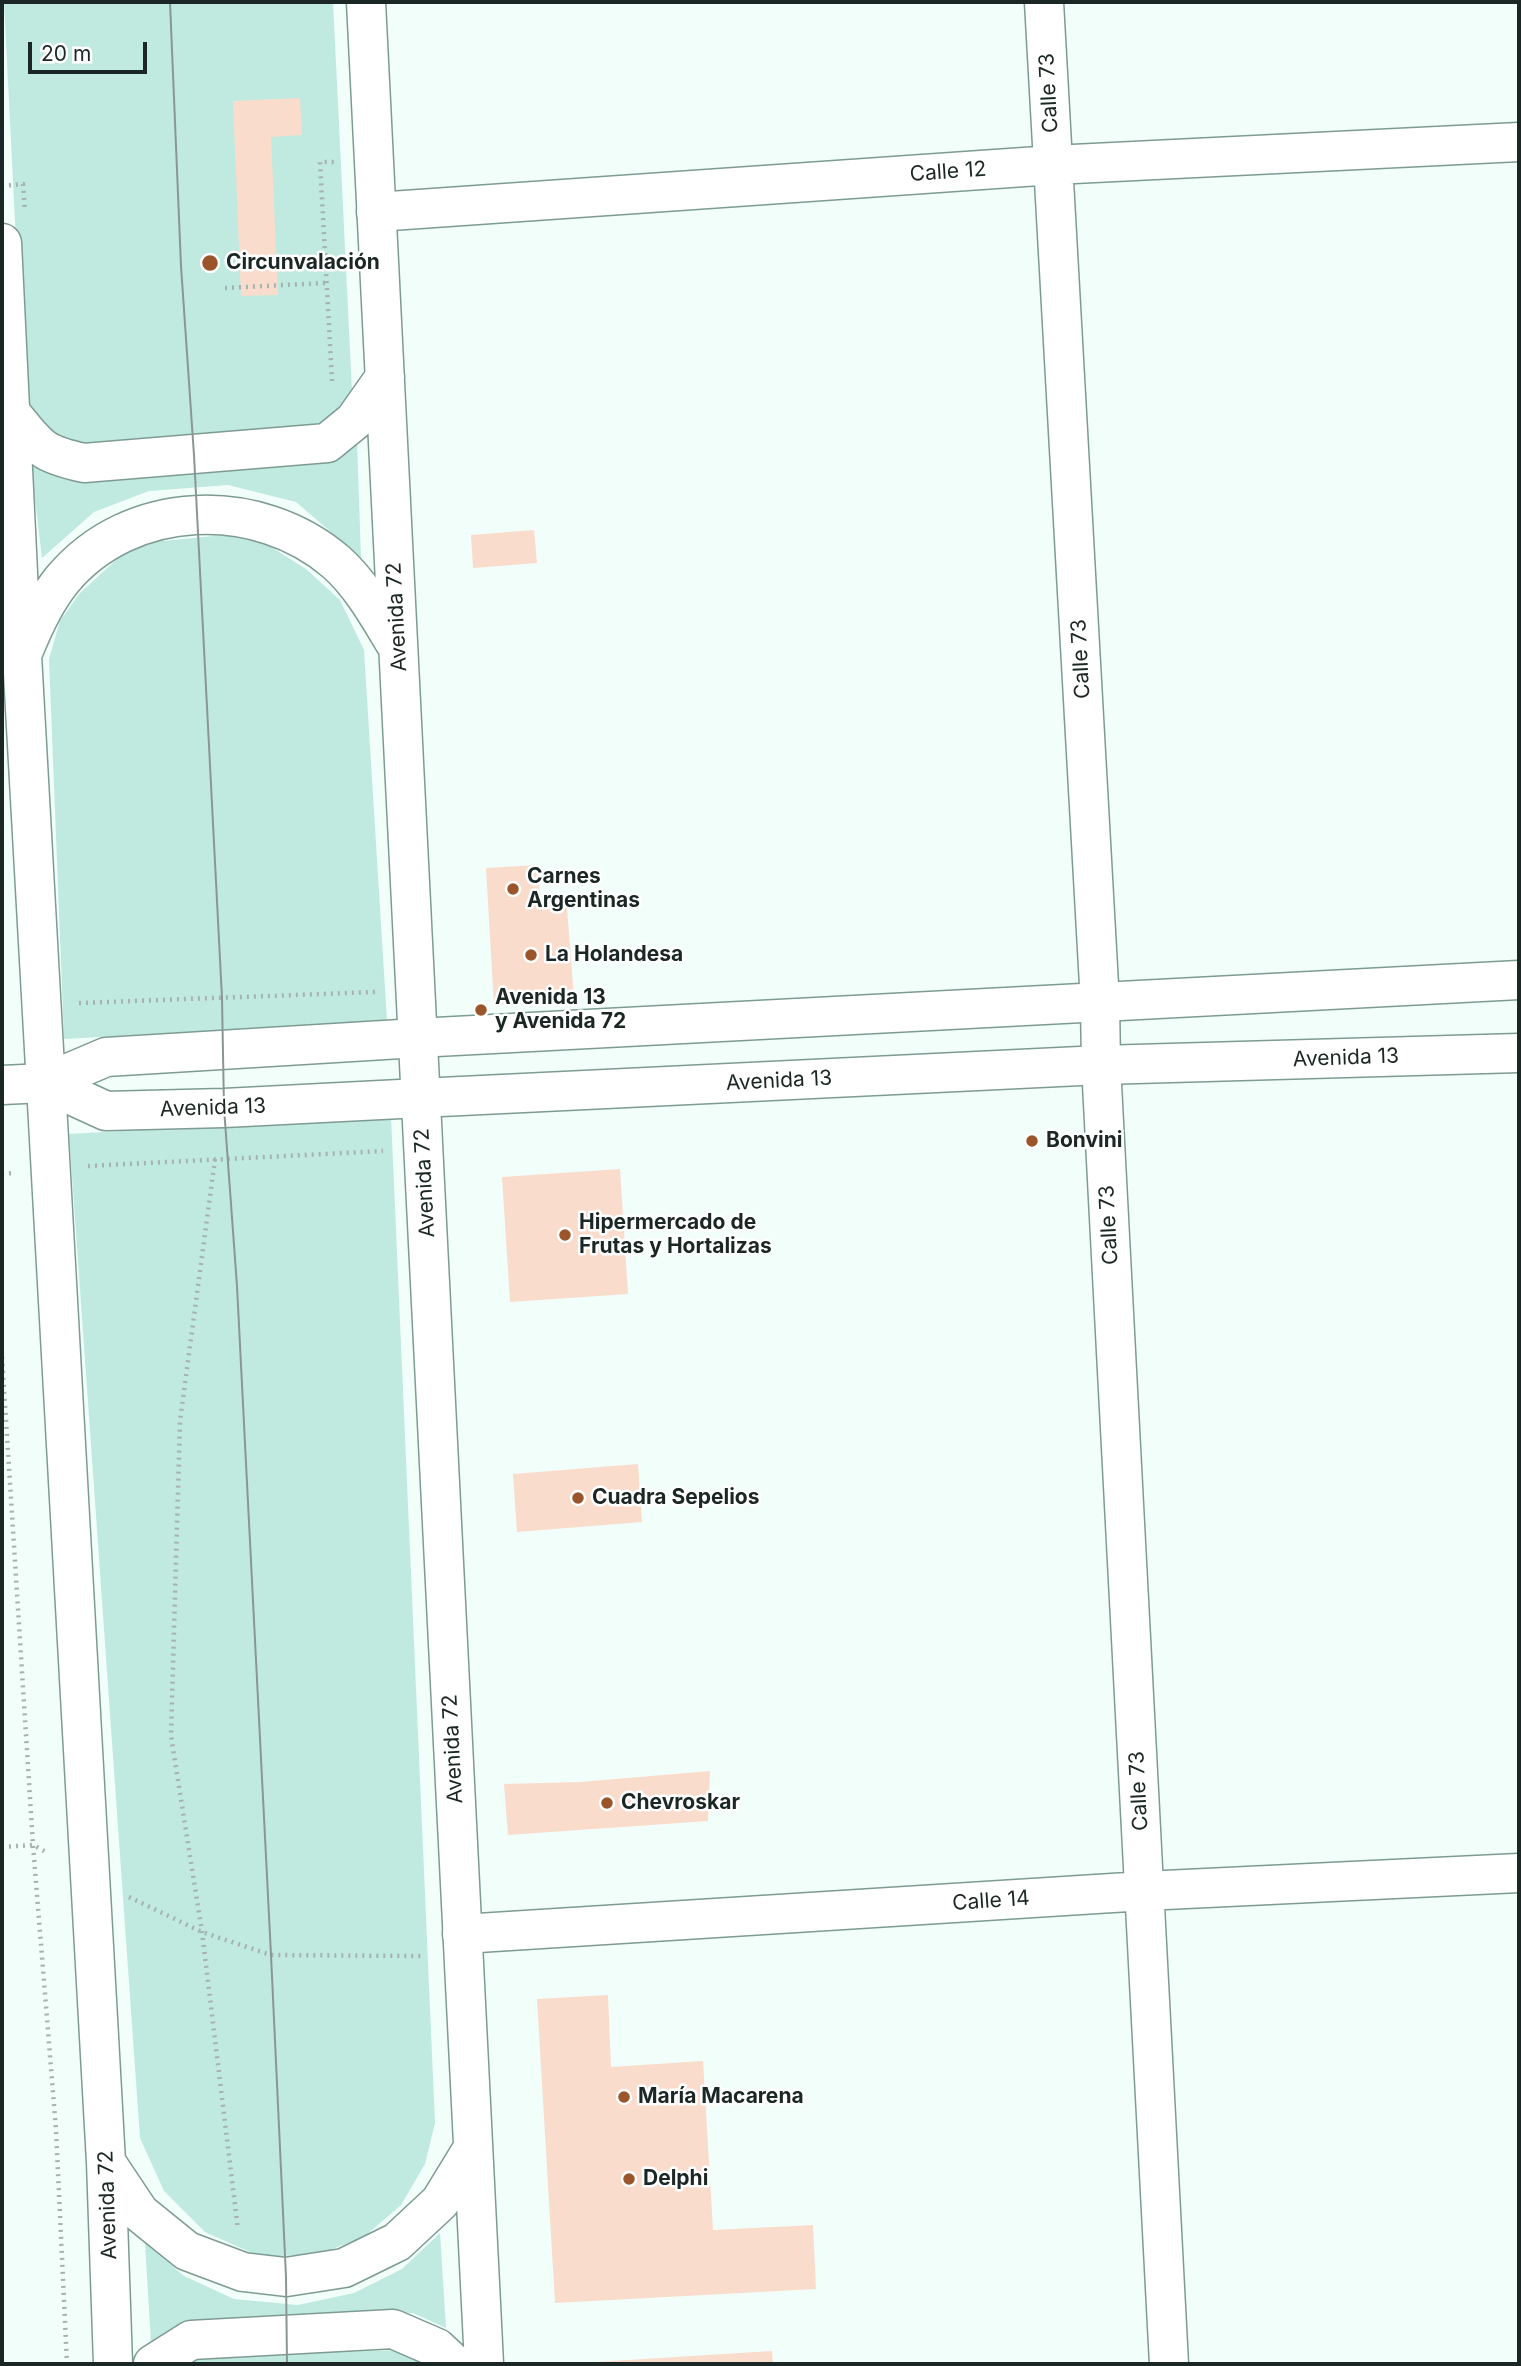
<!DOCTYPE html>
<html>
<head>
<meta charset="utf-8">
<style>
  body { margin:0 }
  #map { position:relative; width:1521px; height:2366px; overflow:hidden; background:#f1fefa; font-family:Inter,sans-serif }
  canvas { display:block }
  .frame { position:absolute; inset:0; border:4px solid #1b2724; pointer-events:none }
  .scale { position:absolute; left:28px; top:42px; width:119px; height:32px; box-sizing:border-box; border:4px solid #1b2724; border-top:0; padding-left:9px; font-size:21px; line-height:24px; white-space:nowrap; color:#1b2724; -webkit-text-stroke:5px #fff; paint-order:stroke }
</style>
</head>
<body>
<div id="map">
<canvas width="1521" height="2366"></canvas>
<div class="frame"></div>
<div class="scale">20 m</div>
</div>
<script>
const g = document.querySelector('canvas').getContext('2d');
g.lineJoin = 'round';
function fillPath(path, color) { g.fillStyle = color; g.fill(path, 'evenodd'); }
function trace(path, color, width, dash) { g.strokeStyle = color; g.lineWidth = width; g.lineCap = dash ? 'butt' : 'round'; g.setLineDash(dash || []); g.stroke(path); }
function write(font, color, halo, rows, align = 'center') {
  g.font = font + ' Inter,sans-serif'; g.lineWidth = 5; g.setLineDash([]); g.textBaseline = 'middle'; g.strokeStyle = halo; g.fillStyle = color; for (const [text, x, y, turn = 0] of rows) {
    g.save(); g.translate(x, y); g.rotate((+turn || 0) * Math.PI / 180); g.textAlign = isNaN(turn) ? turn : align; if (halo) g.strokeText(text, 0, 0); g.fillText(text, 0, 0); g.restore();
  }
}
const green = new Path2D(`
  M 4,2 L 333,2 L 352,391 L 323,427 L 73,446 L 39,428 L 24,400 Z
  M 357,441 L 361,558 L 296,502 L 228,485 L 149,491 L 94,512 L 42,558 L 31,466 L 68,479 L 334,460 Z
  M 224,535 L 268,545 L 306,569 L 340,600 L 364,650 L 387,1021 L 64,1039 L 49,659 L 60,621 L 79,594 L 118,558 L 152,542 Z
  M 391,1116 L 435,2123 L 425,2164 L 401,2205 L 364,2237 L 319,2254 L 261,2257 L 205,2232 L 164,2191 L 140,2138 L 69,1134 Z
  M 440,2233 L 446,2328 L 413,2313 L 300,2314 L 185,2323 L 151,2343 L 145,2243 L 184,2276 L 234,2299 L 298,2305 L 354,2293 L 402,2269 Z
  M 403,2350 L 430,2364 L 186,2364 L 201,2356 Z`);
const building = new Path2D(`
  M 300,98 L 302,135 L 271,137 L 278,295 L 241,296 L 233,101 Z
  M 534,530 L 537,563 L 473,568 L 471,535 Z
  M 538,865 L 541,909 L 567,908 L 574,998 L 494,1005 L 486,868 Z
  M 620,1169 L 628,1294 L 510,1302 L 502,1177 Z
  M 638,1464 L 642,1522 L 517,1532 L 513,1474 Z
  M 710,1771 L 708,1821 L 508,1835 L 504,1784 L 580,1782 Z
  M 608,1995 L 611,2067 L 703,2061 L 713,2230 L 813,2225 L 816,2289 L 555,2303 L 537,1999 Z
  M 772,2351 L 773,2364 L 596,2364 L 596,2362 Z`);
const path = new Path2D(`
  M 2,186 L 23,184 L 25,211
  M 325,262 L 341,262
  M 225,288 L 325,283
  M 332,381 L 320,162 L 334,162
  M 79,1003 L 375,992
  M 215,1159 L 180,1421 L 171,1736 L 202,1932 L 238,2230
  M 88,1166 L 383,1151
  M 2,1174 L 13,1173
  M 2,1357 L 33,1845 L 56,2130 L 67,2364
  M 2,1847 L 33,1845 L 48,1853
  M 129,1897 L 202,1932 L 271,1955 L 424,1956`);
const minor = new Path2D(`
  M 1044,2 L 1100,1003 L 1101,1065 L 1169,2364
  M 376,212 L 1053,165 L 1519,142
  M 462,1934 L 1144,1891 L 1519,1873`);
const tertiary = new Path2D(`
  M 417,1038 L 1519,980
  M 420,1098 L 1101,1065 L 1519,1053`);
const secondary = new Path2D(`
  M 45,1083 L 106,1111 L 224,1108 L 420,1098
  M 2,1085 L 45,1083 L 106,1057 L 417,1038`);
const trunk = new Path2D(`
  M 366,2 L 484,2364
  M 2,243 L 22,655 L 106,2162 L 113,2364
  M 11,413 C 39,447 39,453 84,463 L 327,443 L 354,421 L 385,377
  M 24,650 C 34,625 45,601 62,580 C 130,498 258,495 336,562 C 361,584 378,615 395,643
  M 106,2162 L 140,2213 L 187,2251 L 243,2272 L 286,2277 L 344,2268 L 397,2242 L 440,2202 L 473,2148
  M 153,2364 L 191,2340 L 393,2329 L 437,2348 L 454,2364`);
const tram = new Path2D(`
  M 170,2 L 181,266 L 194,455 L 222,998 L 224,1108 L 237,1286 L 271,1955 L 286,2277 L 287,2364`);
const markers = [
  [210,263,9,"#9a552a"],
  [513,889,7,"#9a552a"],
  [531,955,7,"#9a552a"],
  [481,1010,7,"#9a552a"],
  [1032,1141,7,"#9a552a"],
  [565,1235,7,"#9a552a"],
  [578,1498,7,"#9a552a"],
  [607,1803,7,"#9a552a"],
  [624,2097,7,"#9a552a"],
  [629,2179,7,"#9a552a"]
];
const streetNames = [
  ["Calle 73",1049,93,-93],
  ["Calle 12",948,172,-4],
  ["Avenida 72",397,617,-93],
  ["Calle 73",1081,659,-93],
  ["Avenida 13",1346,1058,-2],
  ["Avenida 13",779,1081,-3],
  ["Avenida 13",213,1108,-2],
  ["Avenida 72",425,1183,-93],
  ["Calle 73",1109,1225,-93],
  ["Avenida 72",453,1749,-93],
  ["Calle 73",1139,1791,-93],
  ["Calle 14",991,1901,-4],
  ["Avenida 72",108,2205,-92]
];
const poiNames = [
  ["Circunvalación",226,263],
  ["Carnes",527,877],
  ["Argentinas",527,901],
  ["La Holandesa",545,955],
  ["Avenida 13",495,998],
  ["y Avenida 72",495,1022],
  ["Bonvini",1046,1141],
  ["Hipermercado de",579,1223],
  ["Frutas y Hortalizas",579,1247],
  ["Cuadra Sepelios",592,1498],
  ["Chevroskar",621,1803],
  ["María Macarena",638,2097],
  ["Delphi",643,2179]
];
fillPath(green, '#c0eadf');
fillPath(building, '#fadccc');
trace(minor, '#7e9b93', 41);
trace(tertiary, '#7e9b93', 41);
trace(secondary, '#7e9b93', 41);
trace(trunk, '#7e9b93', 41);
trace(path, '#a5b2ae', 4.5, [2, 5]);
trace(minor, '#fff', 38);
trace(tertiary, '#fff', 38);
trace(secondary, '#fff', 38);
trace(trunk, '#fff', 38);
trace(tram, '#8a9693', 2);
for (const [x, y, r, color] of markers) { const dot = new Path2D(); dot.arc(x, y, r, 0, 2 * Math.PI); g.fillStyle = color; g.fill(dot); trace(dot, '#fff', 2.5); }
write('21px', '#1b2724', '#fff', streetNames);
write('bold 21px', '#1b2724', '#fff', poiNames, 'left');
</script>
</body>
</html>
